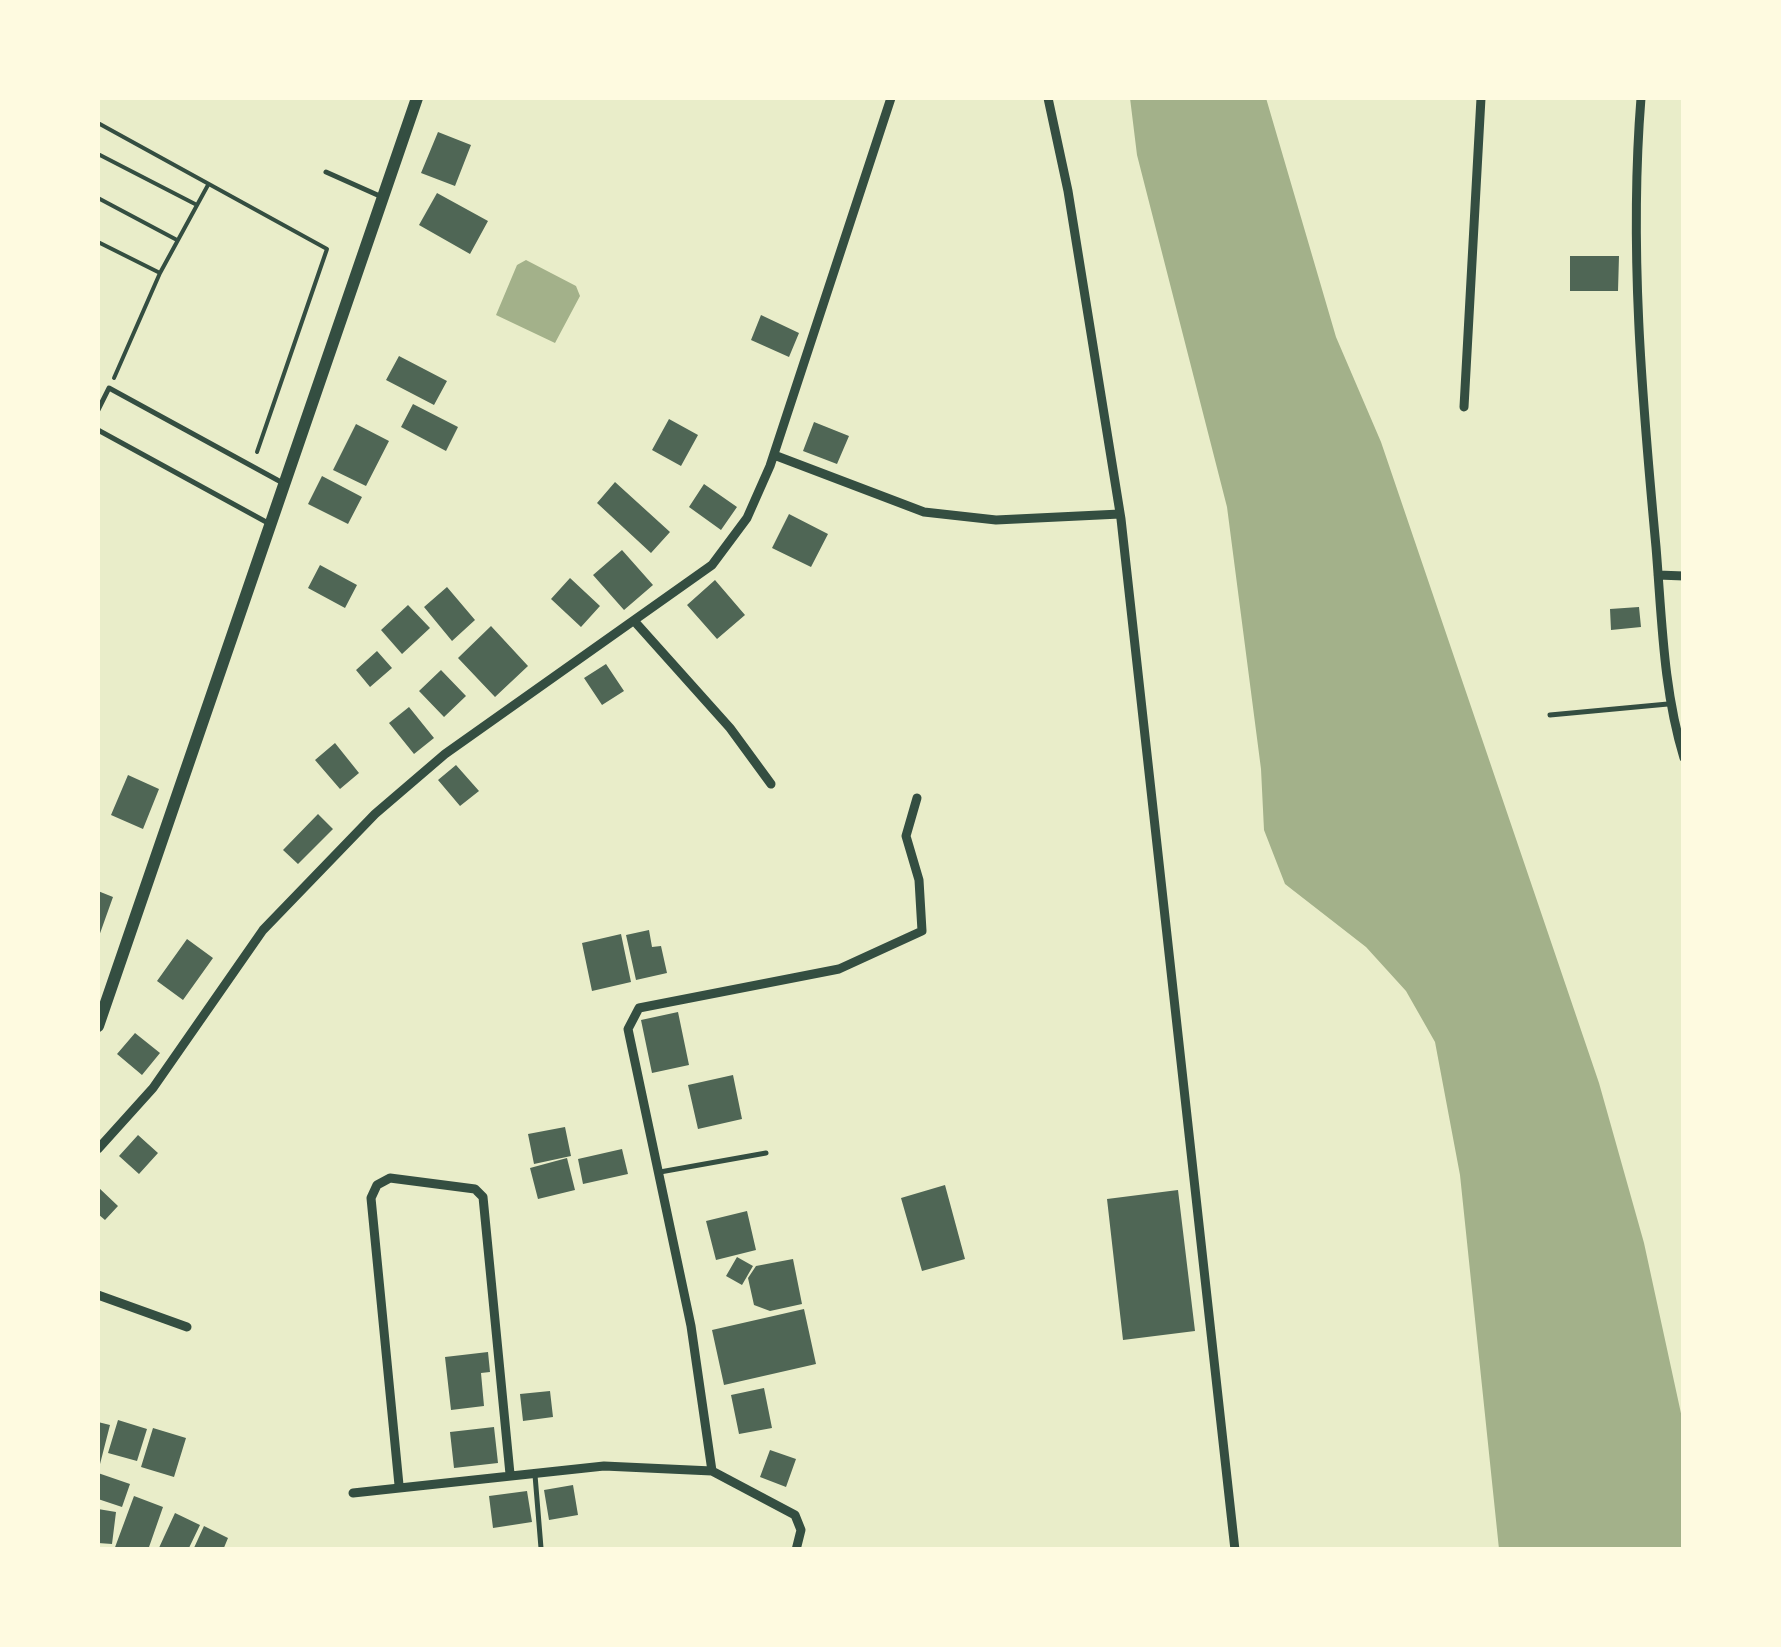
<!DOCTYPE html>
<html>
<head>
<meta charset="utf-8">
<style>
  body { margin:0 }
  #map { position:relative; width:1781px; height:1647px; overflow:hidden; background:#e9edc9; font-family:Overpass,sans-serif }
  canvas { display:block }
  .frame { position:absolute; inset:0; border:100px solid #fefae0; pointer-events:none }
</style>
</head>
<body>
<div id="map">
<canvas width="1781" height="1647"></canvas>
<div class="frame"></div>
</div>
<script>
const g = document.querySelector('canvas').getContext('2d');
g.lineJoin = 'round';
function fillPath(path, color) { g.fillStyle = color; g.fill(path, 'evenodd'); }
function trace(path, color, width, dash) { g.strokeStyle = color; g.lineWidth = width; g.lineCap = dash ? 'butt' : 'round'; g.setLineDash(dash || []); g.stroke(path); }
const water = new Path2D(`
  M 1130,98 L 1266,98 L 1336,337 L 1381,442 L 1599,1083 L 1644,1243 L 1682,1418 L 1683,1549 L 1499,1549 L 1460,1175 L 1435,1042 L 1406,991 L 1366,947 L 1285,884 L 1264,830 L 1261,769 L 1227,507 L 1137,155 Z
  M 526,260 L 576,286 L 580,296 L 555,343 L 496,315 L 517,265 Z`);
const building = new Path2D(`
  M 438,132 L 471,145 L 455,186 L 421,173 Z
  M 437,193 L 488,221 L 470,254 L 419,225 Z
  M 1570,256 L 1619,256 L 1618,291 L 1570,291 Z
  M 761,315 L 799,333 L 789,357 L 751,340 Z
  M 399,356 L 447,381 L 434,405 L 386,380 Z
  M 413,404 L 458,427 L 446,451 L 401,427 Z
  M 669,419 L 698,435 L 681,466 L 652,450 Z
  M 814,422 L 849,436 L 837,464 L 803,451 Z
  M 356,424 L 389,441 L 366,486 L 333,470 Z
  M 322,476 L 362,497 L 348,524 L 308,504 Z
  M 615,482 L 670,532 L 651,553 L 597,503 Z
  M 704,484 L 737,507 L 721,530 L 689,507 Z
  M 789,514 L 828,534 L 811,567 L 772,548 Z
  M 622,550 L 653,585 L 624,610 L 593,575 Z
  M 320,565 L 357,585 L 345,608 L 308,588 Z
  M 570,578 L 600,606 L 581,627 L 551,599 Z
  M 715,580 L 745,615 L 717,639 L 687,605 Z
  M 447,587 L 475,620 L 452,641 L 424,607 Z
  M 408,605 L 430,628 L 402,654 L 381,630 Z
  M 1639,607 L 1641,627 L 1611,630 L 1610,609 Z
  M 491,626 L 528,666 L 495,697 L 458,658 Z
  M 377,651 L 392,668 L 370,687 L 356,670 Z
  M 606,664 L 624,691 L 602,705 L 584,678 Z
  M 441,670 L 466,696 L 444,717 L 419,691 Z
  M 409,707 L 434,738 L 414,754 L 389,723 Z
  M 335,743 L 359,773 L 340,789 L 315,760 Z
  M 456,765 L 479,791 L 460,806 L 438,780 Z
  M 128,775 L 159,789 L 143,829 L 111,815 Z
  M 318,814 L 333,829 L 298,864 L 283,850 Z
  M 98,891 L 113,897 L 98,939 Z
  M 649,930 L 652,947 L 661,946 L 667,973 L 636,980 L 626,935 Z
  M 621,934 L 631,982 L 592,991 L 582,943 Z
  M 187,939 L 213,958 L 183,1000 L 157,981 Z
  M 678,1012 L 689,1065 L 652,1073 L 641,1020 Z
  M 135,1033 L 160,1053 L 142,1075 L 117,1054 Z
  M 733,1075 L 742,1119 L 698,1129 L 688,1085 Z
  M 565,1127 L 571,1156 L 534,1164 L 528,1134 Z
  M 138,1135 L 158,1153 L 139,1174 L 119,1156 Z
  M 622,1149 L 628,1174 L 583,1184 L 578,1159 Z
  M 567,1158 L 575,1190 L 538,1199 L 530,1168 Z
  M 945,1185 L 965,1259 L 922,1271 L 901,1198 Z
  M 98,1187 L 118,1206 L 105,1220 L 98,1214 Z
  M 1178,1190 L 1195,1331 L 1123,1340 L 1107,1199 Z
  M 747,1211 L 756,1250 L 716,1260 L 706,1221 Z
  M 737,1257 L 753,1266 L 742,1285 L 726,1276 Z
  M 793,1259 L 802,1304 L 770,1311 L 754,1305 L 748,1278 L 756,1266 Z
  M 804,1309 L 816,1364 L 724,1385 L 712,1330 Z
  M 488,1352 L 490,1372 L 481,1373 L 484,1406 L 451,1410 L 445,1357 Z
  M 764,1388 L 772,1428 L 739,1434 L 731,1395 Z
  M 550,1391 L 553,1417 L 523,1421 L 520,1394 Z
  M 118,1420 L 147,1429 L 137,1461 L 108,1453 Z
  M 98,1422 L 110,1425 L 99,1468 L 98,1468 Z
  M 494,1427 L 498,1463 L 454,1468 L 450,1432 Z
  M 153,1428 L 186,1438 L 174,1477 L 141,1467 Z
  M 770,1450 L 796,1459 L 786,1487 L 760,1477 Z
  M 98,1473 L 130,1484 L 122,1507 L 98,1499 Z
  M 573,1485 L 578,1515 L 549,1520 L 544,1490 Z
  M 527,1491 L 532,1522 L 493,1528 L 489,1496 Z
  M 134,1496 L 163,1507 L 148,1550 L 114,1550 Z
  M 98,1509 L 116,1512 L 112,1544 L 98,1543 Z
  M 175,1513 L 200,1525 L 188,1550 L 158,1550 Z
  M 204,1526 L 228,1538 L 223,1550 L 193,1550 Z`);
const path = new Path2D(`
  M 98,123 L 327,249 L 257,452
  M 98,154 L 195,204
  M 98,198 L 177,240
  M 98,242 L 160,273
  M 114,378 L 160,273 L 208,185`);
const service = new Path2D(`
  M 326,172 L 382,197
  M 98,410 L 109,388 L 281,482
  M 98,430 L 268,523
  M 1550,715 L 1668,704
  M 660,1172 L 766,1153
  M 535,1475 L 541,1548`);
const minor = new Path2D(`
  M 1048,98 L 1068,191 L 1121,519 L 1235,1550
  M 1641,98 C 1629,247 1642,398 1656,547 C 1662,619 1663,689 1684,758
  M 1464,407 L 1481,98
  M 774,455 L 924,512 L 996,520 L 1120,514
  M 1658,575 L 1684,576
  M 636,623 L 730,728 L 771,784
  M 98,1149 L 153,1088 L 263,930 L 375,814 L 445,754 L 712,565 L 747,518 L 770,466 L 891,98
  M 98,1295 L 187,1327
  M 399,1485 L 371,1198 L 377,1185 L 390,1178 L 475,1189 L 483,1197 L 510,1474
  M 353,1493 L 604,1466 L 712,1471
  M 796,1550 L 801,1530 L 795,1515 L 712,1471 L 691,1326 L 628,1029 L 639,1008 L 839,969 L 922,931 L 919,880 L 906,836 L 917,798`);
const secondary = new Path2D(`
  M 98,1026 L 417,98`);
fillPath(water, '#a3b18a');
fillPath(building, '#4f6655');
trace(path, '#344e41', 4);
trace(service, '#344e41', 5);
trace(minor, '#344e41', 9);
trace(secondary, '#344e41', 12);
</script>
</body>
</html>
